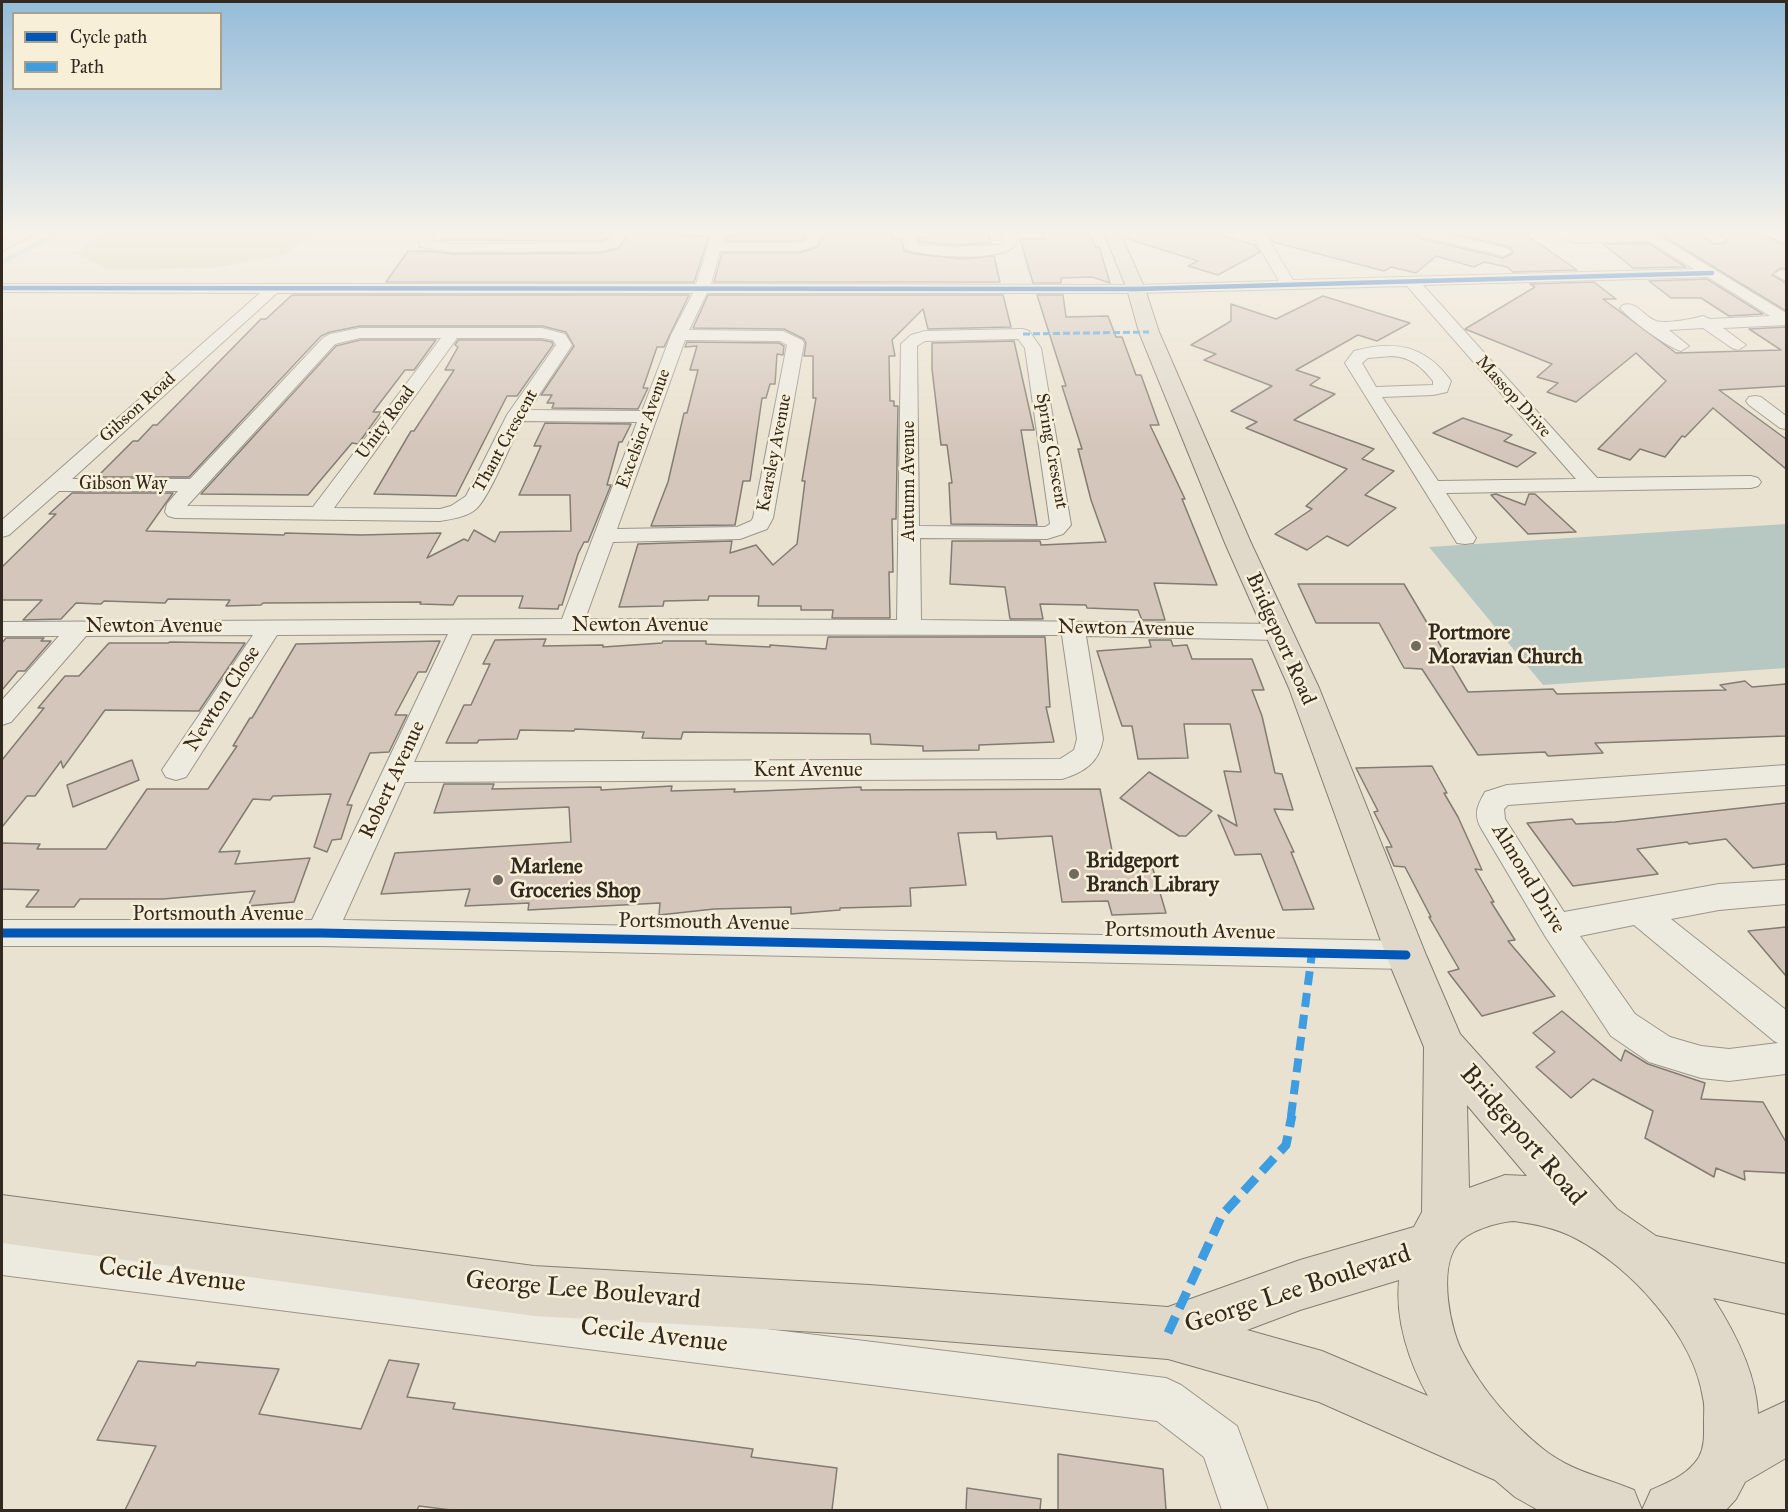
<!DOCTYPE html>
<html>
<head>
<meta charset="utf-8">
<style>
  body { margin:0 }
  #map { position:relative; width:1788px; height:1512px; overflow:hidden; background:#eae2d0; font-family:"IM FELL Great Primer",serif }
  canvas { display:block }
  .frame { position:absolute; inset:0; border:3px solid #322920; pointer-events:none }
  .legend { position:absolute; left:12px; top:12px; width:210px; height:78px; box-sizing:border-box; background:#f8efd9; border:2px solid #a9a08f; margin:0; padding:8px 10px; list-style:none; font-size:18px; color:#322920 }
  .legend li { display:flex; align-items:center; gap:12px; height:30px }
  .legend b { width:30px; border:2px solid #a9a08f }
</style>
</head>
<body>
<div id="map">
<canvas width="1788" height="1512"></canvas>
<div class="frame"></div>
<ul class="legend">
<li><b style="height:8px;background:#0057b8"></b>Cycle path</li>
<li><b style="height:8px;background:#3e9ce0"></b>Path</li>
</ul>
</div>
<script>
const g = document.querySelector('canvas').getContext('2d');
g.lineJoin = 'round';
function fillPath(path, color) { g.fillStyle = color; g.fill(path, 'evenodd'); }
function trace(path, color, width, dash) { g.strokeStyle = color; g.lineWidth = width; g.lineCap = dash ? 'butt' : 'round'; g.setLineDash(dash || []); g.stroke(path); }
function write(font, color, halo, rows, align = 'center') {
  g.font = font + ' "IM FELL Great Primer",serif'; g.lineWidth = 5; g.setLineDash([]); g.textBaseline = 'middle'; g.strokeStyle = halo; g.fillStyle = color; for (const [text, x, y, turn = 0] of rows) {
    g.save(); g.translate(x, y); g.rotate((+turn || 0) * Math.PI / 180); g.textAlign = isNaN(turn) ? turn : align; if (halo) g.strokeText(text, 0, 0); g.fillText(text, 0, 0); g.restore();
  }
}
const green = new Path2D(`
  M 101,233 L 317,233 L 284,255 L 212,268 L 106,269 L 77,253 Z`);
const water = new Path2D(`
  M 1786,524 L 1786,668 L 1543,685 L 1429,547 Z`);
const stream = new Path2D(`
  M 2,262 L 58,233`);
const building = new Path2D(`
  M 447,233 L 610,233 L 607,239 L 599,241 L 441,240 Z
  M 629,233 L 709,236 L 694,282 L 386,282 L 408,251 L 429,251 L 454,254 L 599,253 L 618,249 Z
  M 735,233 L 794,234 L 806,233 L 804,238 L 797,241 L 726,241 L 727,236 L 733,236 Z
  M 891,233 L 892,238 L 901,238 L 904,251 L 915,254 L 963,259 L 994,256 L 1000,282 L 714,282 L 722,253 L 799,253 L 818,247 L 824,234 Z
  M 930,233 L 988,233 L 991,243 L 955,245 L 919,242 L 919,238 L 931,237 Z
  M 1041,233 L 1089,233 L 1096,248 L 1099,246 L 1110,283 L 1092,277 L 1061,278 L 1061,283 L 1033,283 L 1020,239 L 1044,239 Z
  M 1124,233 L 1213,233 L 1255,245 L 1260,252 L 1218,275 L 1188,266 L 1198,261 L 1125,238 Z
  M 1268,233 L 1416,233 L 1419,238 L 1503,258 L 1513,253 L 1510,247 L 1450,233 L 1524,233 L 1577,270 L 1513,272 L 1507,267 L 1484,262 L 1474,267 L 1436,256 L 1416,273 L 1391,267 L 1384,271 L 1273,242 Z
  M 1658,233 L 1699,233 L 1713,244 L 1723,244 L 1727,240 L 1721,233 L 1760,233 L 1786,245 L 1786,269 L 1780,268 L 1772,275 L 1786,283 L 1786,311 Z
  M 1648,243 L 1686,267 L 1633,268 L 1603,244 Z
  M 1707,279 L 1763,314 L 1729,316 L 1701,298 L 1671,298 L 1649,281 Z
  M 1594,282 L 1616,299 L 1603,299 L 1676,353 L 1781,350 L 1749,329 L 1786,327 L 1786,386 L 1719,390 L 1786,439 L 1786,469 L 1713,408 L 1685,437 L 1682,436 L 1665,457 L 1640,449 L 1630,460 L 1598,449 L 1666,381 L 1636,353 L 1576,402 L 1547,392 L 1558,383 L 1537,377 L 1552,364 L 1465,329 L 1535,287 L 1530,284 Z
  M 292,295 L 689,295 L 664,347 L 657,347 L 643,388 L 648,388 L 638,409 L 552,408 L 554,403 L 547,403 L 552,395 L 541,395 L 574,346 L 566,332 L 542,326 L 360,326 L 330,332 L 321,336 L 189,477 L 97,477 L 133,441 L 138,441 L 153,425 L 157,425 L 261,319 L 266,319 Z
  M 708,295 L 1003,295 L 1011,327 L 928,329 L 923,309 L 892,340 L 895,356 L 889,356 L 890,401 L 894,401 L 894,406 L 898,406 L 896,519 L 892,519 L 893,572 L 889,572 L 890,618 L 832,618 L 833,610 L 801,610 L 801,606 L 758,606 L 759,596 L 709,596 L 708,600 L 664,601 L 663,606 L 619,607 L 638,544 L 732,541 L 730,553 L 756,545 L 773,565 L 797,544 L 805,481 L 802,481 L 816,398 L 813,398 L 813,356 L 804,356 L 806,343 L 804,339 L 784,329 L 693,328 Z
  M 1037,295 L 1063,295 L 1066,317 L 1108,316 L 1116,337 L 1122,337 L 1136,375 L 1141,375 L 1159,425 L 1150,425 L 1185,499 L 1182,499 L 1217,585 L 1154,583 L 1165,620 L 1142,620 L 1138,610 L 1087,608 L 1086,605 L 1040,604 L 1043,619 L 1010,619 L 1005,587 L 950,584 L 952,541 L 1040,541 L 1041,545 L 1106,542 L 1091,500 L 1078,449 L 1082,449 L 1062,386 L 1066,386 Z
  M 1323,296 L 1410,323 L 1377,341 L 1358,335 L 1296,370 L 1320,378 L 1310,385 L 1335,394 L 1294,420 L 1374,449 L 1362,459 L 1394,471 L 1365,495 L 1396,508 L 1348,546 L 1327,536 L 1307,550 L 1275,534 L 1312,509 L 1306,506 L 1347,469 L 1246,428 L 1257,422 L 1231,411 L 1272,386 L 1204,360 L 1216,354 L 1191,345 L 1231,321 L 1231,304 L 1276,319 Z
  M 360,340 L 436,340 L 414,370 L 405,370 L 373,412 L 381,412 L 358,444 L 352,443 L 308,495 L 201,494 L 336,346 Z
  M 458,340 L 542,340 L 552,342 L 553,345 L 517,396 L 507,396 L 456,496 L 374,494 L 411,431 L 414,431 L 454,370 L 445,370 L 458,347 L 455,345 Z
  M 1014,341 L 1034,430 L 1021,430 L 1037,525 L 951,524 L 949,483 L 952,483 L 947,445 L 941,445 L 932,369 L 932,343 Z
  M 687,342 L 779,343 L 784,346 L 783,355 L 777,354 L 775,384 L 770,384 L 766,398 L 762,398 L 750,481 L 743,481 L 735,525 L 651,526 L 668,482 L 684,413 L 687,413 L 698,370 L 690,370 L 697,346 L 685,347 Z
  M 1463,418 L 1512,435 L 1504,441 L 1536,453 L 1517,467 L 1433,433 Z
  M 545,423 L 631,424 L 622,442 L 619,442 L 607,485 L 611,485 L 588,542 L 584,542 L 578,554 L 562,605 L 559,605 L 558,609 L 519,608 L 523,596 L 458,596 L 453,605 L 420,604 L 421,602 L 263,603 L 261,605 L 226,606 L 230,600 L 168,599 L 165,603 L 104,601 L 101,604 L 76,603 L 61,619 L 23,620 L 42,600 L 2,600 L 2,567 L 56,514 L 49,514 L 72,493 L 173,493 L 146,531 L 284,535 L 285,533 L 361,535 L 441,533 L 427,558 L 464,539 L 468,541 L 474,530 L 495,542 L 500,532 L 571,531 L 570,495 L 519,495 L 541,446 L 534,446 Z
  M 1496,494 L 1525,505 L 1529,494 L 1535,494 L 1576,532 L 1528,534 L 1491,495 Z
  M 1298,584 L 1404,584 L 1468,692 L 1553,689 L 1557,694 L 1726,690 L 1720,685 L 1745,681 L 1752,687 L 1786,684 L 1786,736 L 1595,743 L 1603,753 L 1548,756 L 1545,752 L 1478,755 L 1422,669 L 1404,668 L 1379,623 L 1316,623 Z
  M 828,637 L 1045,637 L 1050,707 L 1046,707 L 1054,742 L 979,745 L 979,750 L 923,751 L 923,746 L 871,744 L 870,734 L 683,732 L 681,739 L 642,738 L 644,732 L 575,729 L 574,731 L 520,730 L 517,739 L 479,740 L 477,743 L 446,743 L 464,705 L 471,705 L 490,664 L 483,664 L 495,640 L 546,639 L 543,646 L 603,645 L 603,647 L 662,643 L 663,641 L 706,641 L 706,644 L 770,647 L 770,645 L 826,649 Z
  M 6,638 L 44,638 L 41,641 L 51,641 L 25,671 L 18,671 L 2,690 L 2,643 Z
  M 1149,640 L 1171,640 L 1173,646 L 1187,645 L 1192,659 L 1252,659 L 1264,690 L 1252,690 L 1262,716 L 1275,773 L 1282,774 L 1293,810 L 1274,809 L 1294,852 L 1291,852 L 1314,909 L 1283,910 L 1261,854 L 1235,855 L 1218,815 L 1237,826 L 1224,771 L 1241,772 L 1230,724 L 1184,724 L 1188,758 L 1138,759 L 1132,726 L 1122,726 L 1097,651 L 1151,647 Z
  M 440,641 L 426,672 L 418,672 L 395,715 L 407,715 L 389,752 L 370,753 L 347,805 L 352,805 L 341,839 L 332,840 L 327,852 L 314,847 L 331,794 L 273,796 L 270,800 L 253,799 L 219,852 L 240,851 L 235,864 L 310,858 L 294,902 L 248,906 L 255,891 L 163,899 L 80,899 L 74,907 L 26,907 L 39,890 L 2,889 L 2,843 L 40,844 L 37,849 L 106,849 L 147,789 L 208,789 L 237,746 L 233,746 L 250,718 L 252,718 L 296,644 Z
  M 170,642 L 245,643 L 199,711 L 105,710 L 63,768 L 61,761 L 35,796 L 27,796 L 2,827 L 2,760 L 44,708 L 38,708 L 65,676 L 79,676 L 109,643 L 168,643 Z
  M 132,760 L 139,780 L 73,807 L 67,785 Z
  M 1432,766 L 1447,793 L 1444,793 L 1458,817 L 1482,870 L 1475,869 L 1494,902 L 1491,902 L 1515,940 L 1508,941 L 1555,996 L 1482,1016 L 1448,972 L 1459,969 L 1429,917 L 1431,917 L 1405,867 L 1394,866 L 1386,847 L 1392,847 L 1374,812 L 1378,811 L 1356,768 Z
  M 1149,772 L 1212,811 L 1186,836 L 1179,836 L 1120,798 Z
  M 444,784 L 494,784 L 492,789 L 601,787 L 601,790 L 672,786 L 671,791 L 735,789 L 734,792 L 861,787 L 861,790 L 1100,789 L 1114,861 L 1150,859 L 1166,913 L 1112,915 L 1108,901 L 1062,902 L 1052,836 L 997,839 L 996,832 L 958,833 L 966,885 L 910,888 L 911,906 L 840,908 L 840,910 L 791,914 L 791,907 L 714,909 L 659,915 L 660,903 L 528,910 L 529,903 L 465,906 L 470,889 L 381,894 L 395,853 L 571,842 L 569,807 L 434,813 Z
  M 1786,803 L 1786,864 L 1753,868 L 1726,839 L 1689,844 L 1687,842 L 1637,849 L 1658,874 L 1573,886 L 1527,823 L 1572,819 L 1576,824 L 1615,822 Z
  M 1786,927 L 1786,976 L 1748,931 Z
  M 1562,1011 L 1621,1061 L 1625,1050 L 1648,1064 L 1705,1083 L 1701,1099 L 1763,1102 L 1786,1142 L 1786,1173 L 1744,1171 L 1745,1180 L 1716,1168 L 1714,1177 L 1645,1138 L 1653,1111 L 1593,1079 L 1571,1098 L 1536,1067 L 1555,1052 L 1533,1033 Z
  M 389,1360 L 419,1364 L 407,1397 L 455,1403 L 453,1409 L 753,1449 L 751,1457 L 837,1468 L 832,1510 L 451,1510 L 419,1506 L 417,1510 L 125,1510 L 156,1446 L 97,1440 L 138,1361 L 195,1366 L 197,1362 L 279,1369 L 259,1414 L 361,1429 Z
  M 1058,1454 L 1163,1469 L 1166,1510 L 1058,1510 Z
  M 967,1488 L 1041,1499 L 1040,1510 L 966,1510 Z`);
const minor = new Path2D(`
  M 20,233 L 37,233 L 2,251 L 2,242 Z
  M 423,233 L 437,233 L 432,241 L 454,244 L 599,243 L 608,241 L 613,233 L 627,233 L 618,247 L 599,251 L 454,252 L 420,247 L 418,239 Z
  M 712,233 L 726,233 L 723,243 L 797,243 L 806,240 L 808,233 L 822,233 L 817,245 L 799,251 L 720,251 L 711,284 L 1136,285 L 1279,281 L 1251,233 L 1265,233 L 1293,280 L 1694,269 L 1649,241 L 1574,243 L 1567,239 L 1574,235 L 1654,233 L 1786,313 L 1786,325 L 1723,328 L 1746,345 L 1738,350 L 1732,348 L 1703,328 L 1669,330 L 1689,346 L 1681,351 C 1667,347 1629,319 1620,308 L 1623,305 C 1637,301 1643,316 1656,321 C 1666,324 1693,319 1703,316 L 1710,319 L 1770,316 L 1708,277 L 1423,285 L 1597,478 L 1751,476 L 1758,478 L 1761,482 L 1758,486 L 1751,488 L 1446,493 L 1476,538 L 1473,543 L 1465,544 L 1457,543 L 1454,538 L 1345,363 L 1354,351 C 1395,340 1425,345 1451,381 L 1447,392 L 1433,395 L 1382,397 L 1438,481 L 1576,479 L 1407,286 L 1136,293 L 707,293 L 689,330 L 783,331 L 802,340 L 804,343 L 773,518 L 767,529 L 740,539 L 613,542 L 585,619 L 897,620 L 901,344 L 911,335 L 925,331 L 1023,329 L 1029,331 L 1041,348 L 1071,525 L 1063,534 L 1047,539 L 920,538 L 921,620 L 1278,624 L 1286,627 L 1290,632 L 1286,637 L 1278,640 L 1086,636 L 1103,739 C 1099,763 1084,772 1062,779 L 405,782 L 343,920 L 1406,941 L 1417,945 L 1422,955 L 1417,965 L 1406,969 L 321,946 L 2,946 L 2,920 L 312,920 L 448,634 L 277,635 L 186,777 L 176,780 L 166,777 L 162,770 L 253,635 L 86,636 L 11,722 L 2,725 L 2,700 L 59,636 L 2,636 L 2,622 L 562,619 L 637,422 L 522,421 C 513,439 489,498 476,509 C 467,517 452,519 440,521 L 175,518 L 168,516 L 165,512 L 167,504 L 178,491 L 59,491 L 9,535 L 2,537 L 2,520 L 260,293 L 2,292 L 2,284 L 696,284 ZM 277,293 L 693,293 L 671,335 L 642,411 L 529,410 L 572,345 L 565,334 L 542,328 L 360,328 L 330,334 L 323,338 L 190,479 L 72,479 ZM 360,338 L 441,338 L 313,507 L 187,506 L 335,344 ZM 457,338 L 542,338 L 553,340 L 556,345 L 507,415 L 466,496 L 451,506 L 440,509 L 334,508 ZM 1018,339 L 1025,348 L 1050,524 L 1045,527 L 919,526 L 917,346 L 925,341 ZM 685,340 L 780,341 L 787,345 L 753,518 L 751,521 L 737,527 L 617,529 ZM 1392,356 C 1411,357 1422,367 1433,381 L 1433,385 L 1376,387 L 1362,363 L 1368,358 ZM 472,634 L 1062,635 L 1077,739 L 1074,750 L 1060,759 L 414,762 Z
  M 902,233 L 916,233 L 917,244 L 920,245 L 955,247 L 1000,245 L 1003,243 L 1000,233 L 1014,233 L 1017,244 C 1001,263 927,257 905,249 Z
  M 1418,233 L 1441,233 L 1509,249 L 1511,252 L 1504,256 L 1420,236 Z
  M 1701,233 L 1717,233 L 1725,239 L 1723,242 L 1713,242 Z
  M 1781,270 L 1786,271 L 1786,281 L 1774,274 Z
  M 1755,396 L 1761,397 L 1786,416 L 1786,429 L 1780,428 L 1749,405 L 1746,401 L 1749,397 Z
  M 1786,765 L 1786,785 L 1508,805 L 1504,809 L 1505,819 L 1564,912 L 1719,884 L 1786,880 L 1786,904 L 1719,910 L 1671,919 L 1786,1010 L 1786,1074 L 1729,1081 L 1701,1078 L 1649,1062 L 1611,1036 L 1545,936 L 1481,828 C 1473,813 1478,805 1485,792 L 1507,785 ZM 1634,925 L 1774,1041 L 1778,1043 L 1729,1049 L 1701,1046 L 1670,1037 L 1635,1014 L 1580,936 Z
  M 2,1235 L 1166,1378 L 1181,1385 L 1237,1426 L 1268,1510 L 1222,1510 L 1204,1457 L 1157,1421 L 2,1275 Z`);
const major = new Path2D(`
  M 1104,233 L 1120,233 L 1145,289 L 1159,332 L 1251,543 L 1319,688 L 1426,955 L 1460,1034 L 1617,1209 L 1656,1236 L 1786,1264 L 1786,1314 L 1713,1298 C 1735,1332 1756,1373 1758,1414 L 1786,1401 L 1786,1458 L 1745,1482 L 1736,1499 L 1726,1510 L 1538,1510 L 1515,1497 L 1495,1480 L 1319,1402 L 1168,1359 L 869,1335 L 534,1316 L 2,1243 L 2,1195 L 534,1266 L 869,1285 L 1168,1307 L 1300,1260 L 1414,1227 L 1422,1212 L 1424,1047 L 1386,955 L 1289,688 L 1225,543 L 1139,332 L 1127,289 ZM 1467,1105 L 1527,1176 L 1505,1175 L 1469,1188 ZM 1514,1221 C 1536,1224 1556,1228 1575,1238 C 1630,1266 1694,1336 1703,1398 C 1705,1405 1704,1413 1704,1421 C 1704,1433 1705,1446 1699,1457 C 1688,1475 1669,1482 1651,1490 L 1642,1510 L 1634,1490 C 1601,1476 1572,1472 1543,1449 C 1512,1424 1483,1391 1464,1355 C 1450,1331 1438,1270 1457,1245 C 1467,1231 1497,1222 1514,1221 ZM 1399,1280 C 1395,1320 1409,1362 1428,1396 L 1322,1351 L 1247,1330 L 1300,1310 Z`);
const quietFar2 = new Path2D(`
  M 1023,334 L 1149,332`);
const quietFar1 = new Path2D(`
  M 1291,1116 L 1312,953`);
const quiet = new Path2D(`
  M 1168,1333 L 1222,1215 L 1286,1145 L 1292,1115`);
const cyclewayFar1 = new Path2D(`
  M 2,288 L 1136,289 L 1712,273`);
const cycleway = new Path2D(`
  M 2,933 L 321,933 L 1406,955`);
const markers = [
  [1416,646,6,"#726a5e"],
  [1074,874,6,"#726a5e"],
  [498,880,6,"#726a5e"]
];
const farStreetnames = [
  ["Massop Drive",1513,397,48],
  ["Gibson Road",138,408,-42],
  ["Unity Road",386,423,-54],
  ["Excelsior Avenue",644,429,-70],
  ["Thant Crescent",506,441,-61],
  ["Spring Crescent",1051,451,80],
  ["Kearsley Avenue",775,453,-79],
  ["Autumn Avenue",910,481,-90],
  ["Gibson Way",123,485]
];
const streetNames = [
  ["Newton Avenue",640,626],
  ["Newton Avenue",154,627],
  ["Newton Avenue",1126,629,1],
  ["Bridgeport Road",1280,639,66],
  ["Newton Close",223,699,-57],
  ["Kent Avenue",808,771],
  ["Robert Avenue",393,780,-65],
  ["Almond Drive",1528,879,59],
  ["Portsmouth Avenue",218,915],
  ["Portsmouth Avenue",704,923,1],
  ["Portsmouth Avenue",1190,932,1]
];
const poiNames = [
  ["Portmore",1428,634],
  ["Moravian Church",1428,658],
  ["Bridgeport",1086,862],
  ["Branch Library",1086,886],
  ["Marlene",510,868],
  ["Groceries Shop",510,892]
];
const nearStreetnames = [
  ["Bridgeport Road",1522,1136,49],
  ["Cecile Avenue",172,1276,7],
  ["George Lee Boulevard",1298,1290,-18],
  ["George Lee Boulevard",583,1291,5],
  ["Cecile Avenue",654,1336,7]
];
fillPath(green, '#d4d1ad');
fillPath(water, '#b7c8c3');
trace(stream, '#b7c8c3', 4.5);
fillPath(building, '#d5c6bb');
trace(building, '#827c72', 1.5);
trace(minor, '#9b968a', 2);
trace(major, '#827c72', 2);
fillPath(minor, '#edeae0');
fillPath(major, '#e0d9ca');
trace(quietFar2, '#3e9ce0', 3, [7, 3]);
trace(quietFar1, '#3e9ce0', 8, [14, 8]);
trace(quiet, '#3e9ce0', 9, [18, 9]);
trace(cyclewayFar1, '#0057b8', 4.5);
trace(cycleway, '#0057b8', 9);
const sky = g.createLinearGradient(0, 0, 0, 445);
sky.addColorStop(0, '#94bcd9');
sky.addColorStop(0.52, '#f6f2ea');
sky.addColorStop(1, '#f6f2ea00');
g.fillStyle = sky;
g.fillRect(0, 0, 1788, 445);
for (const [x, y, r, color] of markers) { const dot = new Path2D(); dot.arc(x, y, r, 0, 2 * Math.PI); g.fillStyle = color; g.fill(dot); trace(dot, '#f8efd9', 2); }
write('18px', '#322920', '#f8efd9', farStreetnames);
write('21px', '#322920', '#f8efd9', streetNames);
write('bold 21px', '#322920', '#f8efd9', poiNames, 'left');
write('26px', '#322920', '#f8efd9', nearStreetnames);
</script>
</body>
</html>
